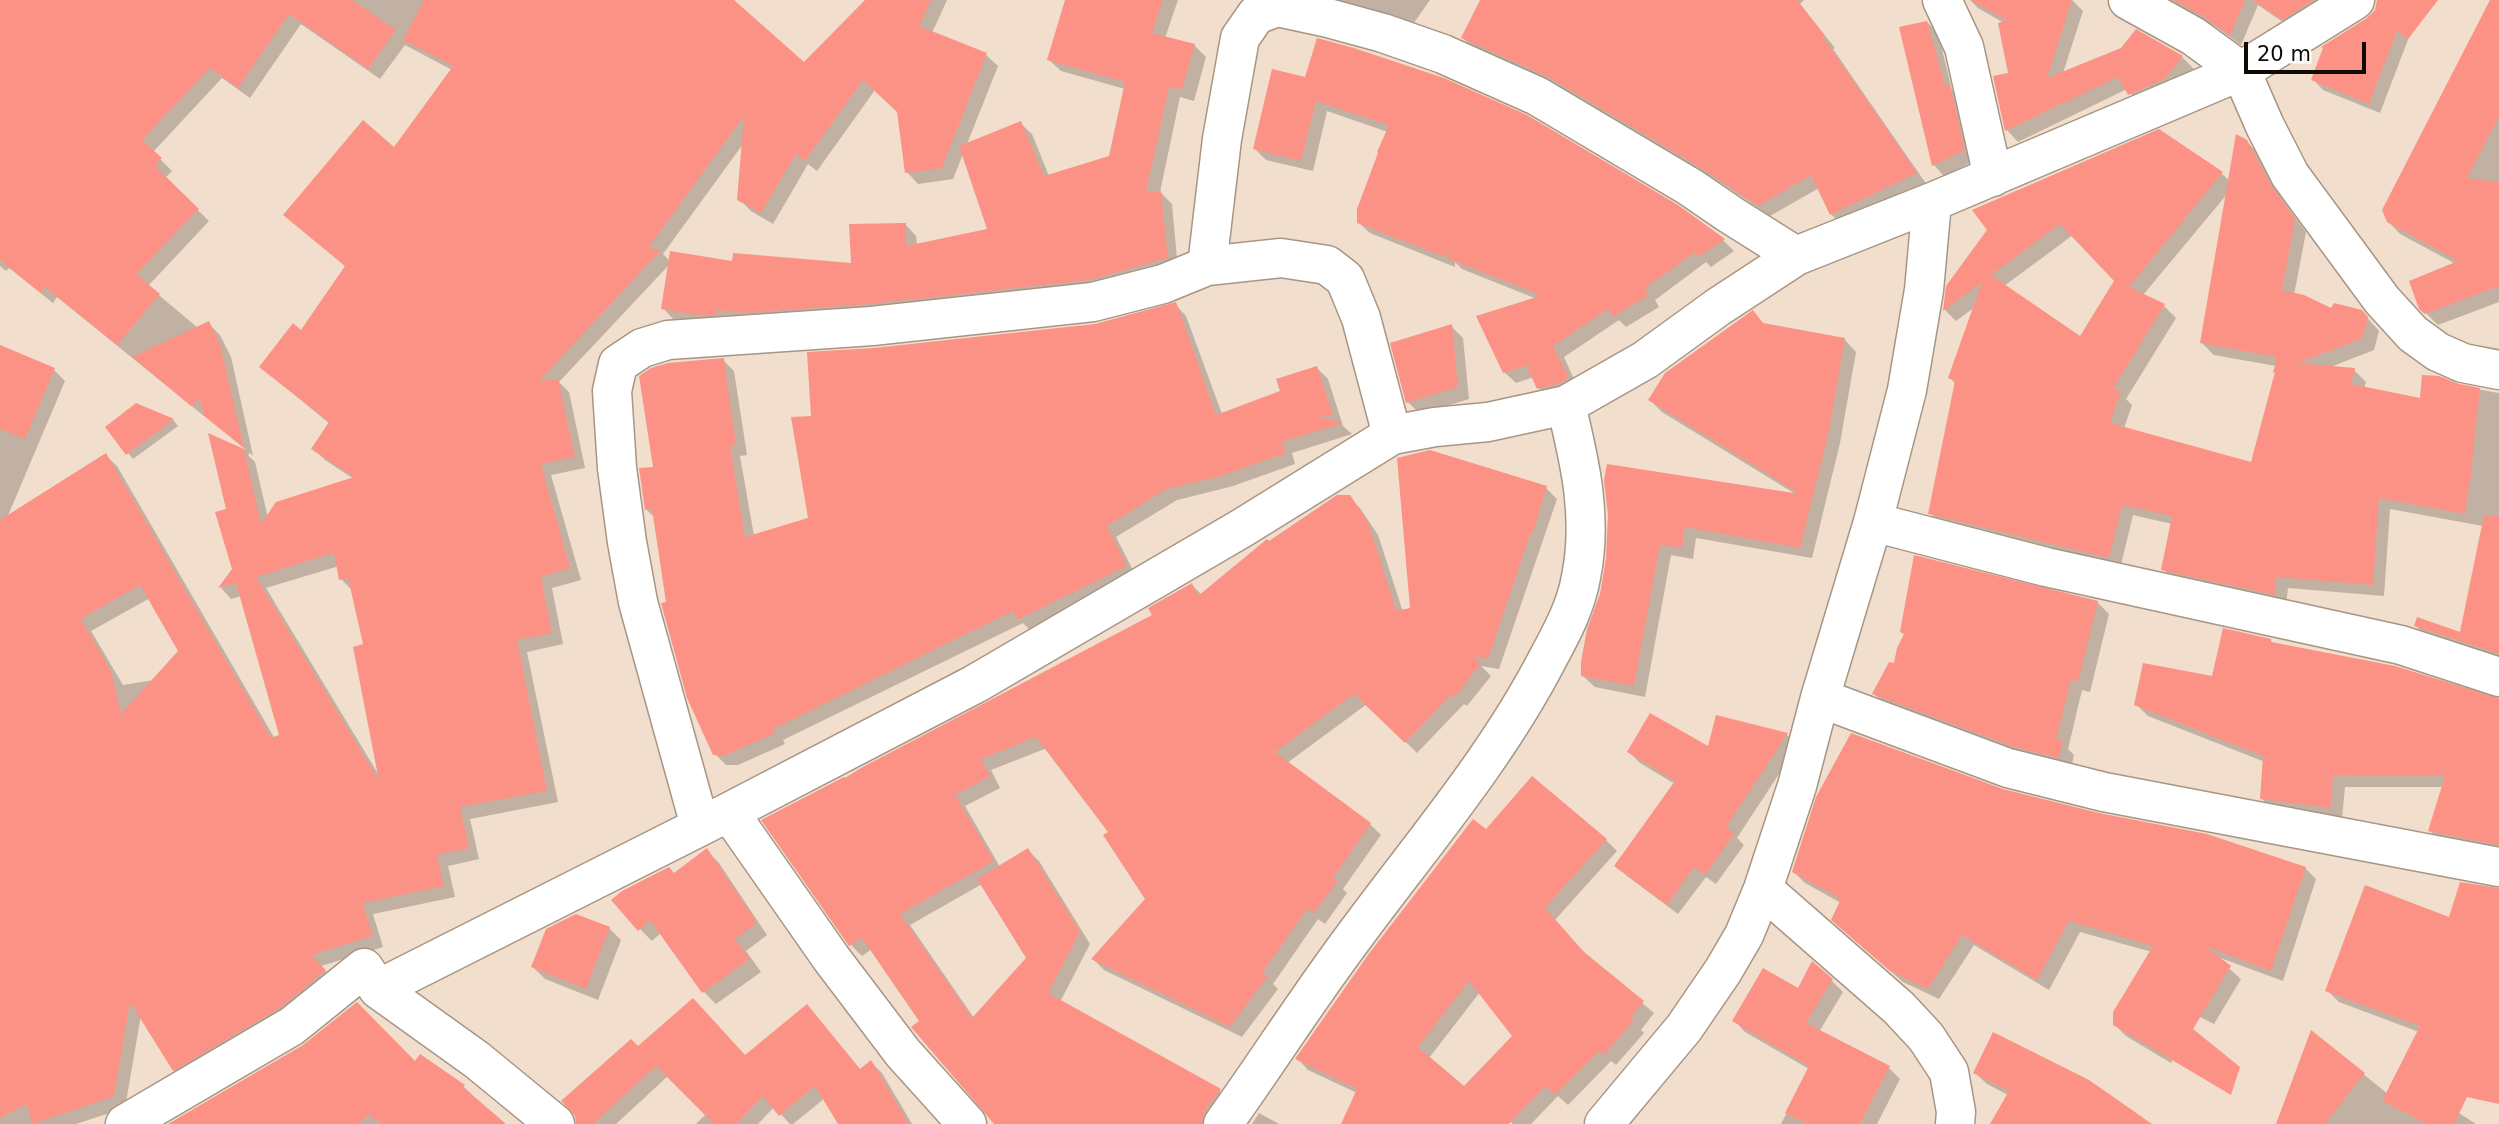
<!DOCTYPE html>
<html>
<head>
<meta charset="utf-8">
<style>
  body { margin:0 }
  #map { position:relative; width:2499px; height:1124px; overflow:hidden; background:#f1decc; font-family:"DejaVu Sans",sans-serif }
  canvas { display:block }
  .scale { position:absolute; left:2244px; top:42px; width:122px; height:32px; box-sizing:border-box; border:4px solid #100a05; border-top:0; padding-left:9px; font-size:21px; line-height:24px; white-space:nowrap; color:#100a05; -webkit-text-stroke:5px #fff; paint-order:stroke }
</style>
</head>
<body>
<div id="map">
<canvas width="2499" height="1124"></canvas>
<div class="scale">20 m</div>
</div>
<script>
const g = document.querySelector('canvas').getContext('2d');
g.lineJoin = 'round';
function fillPath(path, color) { g.fillStyle = color; g.fill(path, 'evenodd'); }
function trace(path, color, width, dash) { g.strokeStyle = color; g.lineWidth = width; g.lineCap = dash ? 'butt' : 'round'; g.setLineDash(dash || []); g.stroke(path); }
const shadow = new Path2D(`
  M 0,0 L 714,0 L 804,64 L 868,0 L 947,0 L 932,33 L 986,55 L 998,66 L 967,144 L 1020,123 L 1032,134 L 1049,176 L 1093,235 L 1125,89 L 1061,71 L 1049,60 L 1067,0 L 1178,0 L 1165,38 L 1194,45 L 1206,57 L 1194,101 L 1180,97 L 1160,192 L 1172,204 L 1178,270 L 1101,291 L 717,326 L 674,320 L 663,308 L 669,265 L 559,382 L 569,392 L 585,468 L 551,475 L 581,580 L 552,588 L 563,644 L 527,652 L 558,802 L 470,819 L 479,859 L 448,866 L 455,897 L 373,914 L 383,947 L 321,966 L 336,983 L 185,1081 L 174,1070 L 141,1015 L 125,1108 L 76,1124 L 0,1124 L 0,347 L 54,370 L 65,381 L 7,518 L 105,455 L 117,466 L 275,739 L 282,736 L 241,596 L 231,599 L 221,588 L 233,569 L 228,510 L 210,436 L 246,450 L 205,415 L 204,416 L 57,297 L 53,303 L 9,268 L 6,271 L 0,266 ZM 301,24 L 380,79 L 405,45 L 452,70 L 394,149 L 286,215 L 346,267 L 302,332 L 261,367 L 330,424 L 314,449 L 325,460 L 354,479 L 268,518 L 255,462 L 248,455 L 250,453 L 253,456 L 231,357 L 220,335 L 208,323 L 198,328 L 148,286 L 209,221 L 165,178 L 172,171 L 153,152 L 222,78 L 250,98 ZM 875,90 L 899,112 L 907,172 L 918,184 L 953,179 L 963,154 L 989,230 L 917,245 L 916,236 L 905,224 L 852,265 L 670,261 L 663,254 L 743,144 L 739,199 L 751,211 L 773,224 L 808,164 L 817,171 ZM 339,566 L 341,579 L 352,590 L 365,645 L 380,777 L 266,588 ZM 150,598 L 180,651 L 154,680 L 123,685 L 91,631 Z
  M 1337,0 L 1430,0 L 1411,27 L 1345,8 Z
  M 1482,0 L 1804,0 L 1800,4 L 1835,48 L 1833,49 L 1927,185 L 1842,225 L 1831,214 L 1819,188 L 1770,216 L 1715,179 L 1561,88 L 1474,49 L 1463,38 Z
  M 1970,0 L 2072,0 L 2083,11 L 2063,73 L 2122,50 L 2136,31 L 2182,57 L 2194,69 L 2176,91 L 2141,105 L 2127,89 L 2018,142 L 2007,130 L 1995,77 L 2010,74 L 2004,23 L 1978,8 Z
  M 2167,0 L 2340,0 L 2293,29 L 2258,5 L 2241,45 L 2216,27 Z
  M 2379,0 L 2401,0 L 2419,11 L 2380,113 L 2323,90 L 2313,79 L 2375,12 Z
  M 2492,0 L 2499,0 L 2499,302 L 2438,325 L 2421,308 L 2456,264 L 2400,234 L 2388,221 Z
  M 1927,22 L 1938,33 L 1952,90 L 1960,97 L 1974,161 L 1944,176 L 1934,165 Z
  M 1274,71 L 1677,207 L 1723,240 L 1734,251 L 1711,267 L 1706,262 L 1655,300 L 1659,307 L 1626,327 L 1619,320 L 1564,357 L 1579,390 L 1550,399 L 1539,388 L 1534,377 L 1516,383 L 1504,372 L 1537,299 L 1462,269 L 1455,262 L 1455,267 L 1370,233 L 1358,222 L 1388,132 L 1327,111 L 1313,171 L 1266,160 L 1255,149 Z
  M 2159,131 L 2222,174 L 2230,181 L 2246,141 L 2259,154 L 2282,199 L 2306,232 L 2294,295 L 2332,310 L 2361,311 L 2379,331 L 2374,350 L 2328,368 L 2354,370 L 2366,382 L 2364,388 L 2421,400 L 2458,386 L 2499,393 L 2499,661 L 2428,638 L 2416,626 L 2461,634 L 2483,526 L 2390,509 L 2384,596 L 2288,588 L 2286,606 L 2175,581 L 2163,569 L 2172,524 L 2133,515 L 2120,569 L 1942,525 L 1930,513 L 1956,384 L 1950,378 L 1975,307 L 1956,321 L 1945,310 L 1948,287 ZM 2228,193 L 2202,343 L 2214,355 L 2276,366 L 2276,374 L 2253,464 L 2124,428 L 2132,405 L 2126,399 L 2176,318 L 2164,306 L 2143,295 ZM 2073,235 L 2116,281 L 2080,339 L 2004,286 Z
  M 1175,304 L 1186,316 L 1222,414 L 1283,392 L 1317,368 L 1328,379 L 1343,426 L 1352,434 L 1292,453 L 1295,464 L 1233,486 L 1177,500 L 1116,537 L 1137,578 L 1030,630 L 1023,623 L 783,740 L 785,744 L 738,765 L 726,765 L 715,754 L 668,603 L 655,518 L 646,509 L 655,468 L 723,360 L 734,371 L 747,455 L 740,456 L 754,536 L 810,519 L 812,418 L 874,350 L 1096,325 Z
  M 1764,325 L 1845,340 L 1856,352 L 1840,443 L 1812,558 L 1696,538 L 1693,559 L 1671,555 L 1645,697 L 1595,687 L 1583,676 L 1608,558 L 1609,515 L 1797,495 L 1662,412 L 1650,400 Z
  M 1451,326 L 1463,338 L 1469,399 L 1420,414 L 1408,402 Z
  M 136,405 L 173,420 L 178,426 L 133,459 L 128,453 Z
  M 1546,488 L 1557,499 L 1499,669 L 1481,666 L 1491,676 L 1467,706 L 1464,704 L 1417,753 L 1367,704 L 1287,763 L 1370,824 L 1381,835 L 1343,889 L 1347,893 L 1325,924 L 1318,919 L 1273,984 L 1278,989 L 1242,1037 L 1104,970 L 1093,959 L 1148,899 L 1110,832 L 1047,748 L 991,770 L 1000,788 L 965,806 L 1000,867 L 1028,850 L 1039,861 L 1090,944 L 1060,1002 L 1220,1091 L 1231,1102 L 1215,1124 L 997,1124 L 872,949 L 862,956 L 851,945 L 764,821 L 1154,616 L 1192,585 L 1202,595 L 1269,543 L 1349,497 L 1360,508 L 1378,535 L 1403,612 L 1412,610 ZM 982,884 L 1028,959 L 974,1018 L 910,925 Z
  M 2097,602 L 2109,614 L 2090,692 L 2082,690 L 2068,749 L 2074,755 L 2071,769 L 2028,758 L 1886,705 L 1874,694 L 1895,665 L 1906,635 Z
  M 2270,640 L 2275,645 L 2499,700 L 2499,853 L 2442,843 L 2430,831 L 2443,787 L 2345,787 L 2342,819 L 2274,811 L 2262,799 L 2265,762 L 2148,716 L 2136,704 L 2213,678 Z
  M 1717,717 L 1787,735 L 1798,745 L 1737,838 L 1744,845 L 1716,884 L 1706,877 L 1678,914 L 1627,876 L 1617,866 L 1675,784 L 1640,763 L 1629,752 L 1709,749 Z
  M 2002,791 L 2305,868 L 2316,879 L 2283,981 L 2215,956 L 2241,979 L 2214,1024 L 2198,1016 L 2171,1063 L 2126,1036 L 2115,1025 L 2152,952 L 2080,932 L 2049,990 L 1974,945 L 1939,999 L 1903,982 L 1845,931 L 1841,903 L 1805,883 L 1794,872 Z
  M 1487,832 L 1606,840 L 1617,851 L 1555,920 L 1587,957 L 1654,1013 L 1641,1030 L 1644,1033 L 1616,1065 L 1611,1061 L 1568,1105 L 1558,1096 L 1531,1124 L 1513,1124 L 1481,1093 L 1514,1036 L 1480,992 L 1429,1058 L 1474,1124 L 1343,1124 L 1357,1093 L 1308,1070 L 1297,1058 Z
  M 707,851 L 719,863 L 767,935 L 746,951 L 761,972 L 716,1004 L 704,992 L 661,933 L 652,941 L 640,929 L 674,875 Z
  M 2499,890 L 2499,1099 L 2419,1032 L 2339,1002 L 2327,990 Z
  M 609,928 L 621,940 L 598,1000 L 545,979 L 533,967 Z
  M 1831,980 L 1843,992 L 1819,1032 L 1889,1068 L 1900,1079 L 1877,1124 L 1781,1124 L 1809,1069 L 1745,1032 L 1734,1020 L 1799,991 Z
  M 2312,1033 L 2388,1094 L 2398,1074 L 2476,1124 L 2280,1124 Z
  M 638,1049 L 745,1056 L 861,1071 L 871,1062 L 882,1073 L 912,1124 L 840,1124 L 825,1098 L 793,1124 L 790,1124 L 774,1107 L 758,1124 L 696,1124 L 706,1114 L 668,1076 L 616,1124 L 586,1124 Z
  M 416,1064 L 463,1086 L 502,1124 L 172,1124 Z
  M 1975,1073 L 2136,1124 L 1992,1124 L 2008,1095 L 1987,1084 Z
  M 1259,1113 L 1279,1124 L 1252,1124 Z`);
const building = new Path2D(`
  M 0,0 L 352,0 L 396,30 L 368,69 L 289,14 L 238,88 L 210,68 L 142,140 L 162,158 L 155,166 L 199,209 L 136,274 L 160,294 L 117,345 L 45,287 L 41,293 L 0,260 Z
  M 424,0 L 734,0 L 804,62 L 865,0 L 931,0 L 919,26 L 987,53 L 942,168 L 905,173 L 897,112 L 863,80 L 805,161 L 796,154 L 761,213 L 737,200 L 744,116 L 648,248 L 661,250 L 539,381 L 558,379 L 575,457 L 541,464 L 570,568 L 541,577 L 552,633 L 517,640 L 547,791 L 460,807 L 469,848 L 437,855 L 444,886 L 363,903 L 373,936 L 311,955 L 326,970 L 280,1008 L 173,1071 L 130,1002 L 114,1096 L 33,1124 L 26,1104 L 0,1118 L 0,520 L 106,453 L 271,738 L 279,735 L 236,583 L 218,588 L 232,569 L 215,512 L 226,509 L 208,433 L 244,449 L 261,524 L 276,502 L 354,477 L 311,449 L 329,422 L 259,367 L 293,323 L 301,330 L 345,266 L 283,215 L 363,120 L 394,147 L 453,66 L 403,40 ZM 334,553 L 339,580 L 348,578 L 363,644 L 353,647 L 379,781 L 256,577 ZM 140,585 L 178,651 L 121,714 L 111,671 L 81,619 Z
  M 1065,0 L 1163,0 L 1152,33 L 1195,44 L 1182,90 L 1169,87 L 1146,192 L 1161,191 L 1168,258 L 1089,280 L 870,304 L 745,313 L 716,310 L 717,315 L 704,316 L 661,309 L 670,251 L 732,261 L 733,253 L 851,263 L 849,224 L 906,223 L 906,246 L 987,229 L 959,146 L 1021,121 L 1044,176 L 1109,156 L 1125,82 L 1047,60 Z
  M 1480,0 L 1797,0 L 1825,36 L 1823,37 L 1917,173 L 1830,215 L 1811,175 L 1758,206 L 1701,168 L 1548,77 L 1461,38 Z
  M 1970,0 L 2072,0 L 2047,78 L 2121,48 L 2136,29 L 2183,56 L 2165,79 L 2128,95 L 2118,77 L 2005,131 L 1993,76 L 2008,73 L 1998,23 L 2007,20 Z
  M 2173,0 L 2245,0 L 2230,36 L 2204,17 Z
  M 2253,0 L 2314,0 L 2282,20 Z
  M 2377,0 L 2438,0 L 2408,39 L 2397,31 L 2369,104 L 2311,80 L 2323,48 L 2321,47 L 2367,18 L 2375,10 Z
  M 2490,0 L 2499,0 L 2499,117 L 2467,178 L 2499,182 L 2499,286 L 2425,314 L 2419,309 L 2409,281 L 2458,261 L 2387,222 L 2382,210 Z
  M 1927,21 L 1945,86 L 1950,85 L 1965,150 L 1932,166 L 1899,27 Z
  M 1317,38 L 1354,48 L 1444,78 L 1527,115 L 1678,205 L 1725,239 L 1698,257 L 1695,252 L 1645,288 L 1649,295 L 1613,317 L 1608,309 L 1553,346 L 1569,378 L 1558,384 L 1537,389 L 1527,367 L 1532,364 L 1503,373 L 1476,316 L 1537,297 L 1536,293 L 1449,259 L 1444,249 L 1445,257 L 1357,223 L 1357,209 L 1378,153 L 1377,152 L 1389,125 L 1316,101 L 1301,161 L 1253,149 L 1272,69 L 1305,77 Z
  M 2159,129 L 2223,172 L 2129,287 L 2165,304 L 2113,389 L 2121,391 L 2110,423 L 2251,462 L 2275,372 L 2273,373 L 2277,357 L 2200,343 L 2236,134 L 2247,140 L 2271,185 L 2295,218 L 2282,290 L 2304,295 L 2331,308 L 2334,303 L 2362,310 L 2368,317 L 2363,338 L 2298,363 L 2355,368 L 2351,384 L 2420,398 L 2422,375 L 2439,376 L 2459,384 L 2480,388 L 2471,475 L 2465,514 L 2379,498 L 2373,585 L 2276,577 L 2275,595 L 2161,570 L 2172,516 L 2122,505 L 2109,558 L 1928,514 L 1955,381 L 1948,378 L 1982,282 L 1943,311 L 1946,286 L 1987,230 L 1972,210 ZM 2060,224 L 2114,281 L 2080,336 L 1991,275 Z
  M 1176,302 L 1216,415 L 1280,391 L 1276,379 L 1317,366 L 1333,415 L 1319,416 L 1343,423 L 1282,442 L 1286,453 L 1221,476 L 1166,489 L 1107,526 L 1127,566 L 1017,620 L 1013,611 L 773,729 L 775,733 L 726,755 L 713,755 L 687,698 L 661,603 L 666,602 L 652,509 L 645,510 L 639,468 L 653,467 L 639,376 L 651,368 L 668,363 L 724,358 L 736,445 L 730,445 L 745,537 L 808,518 L 791,417 L 811,416 L 807,352 L 874,348 L 1095,324 Z
  M 1753,310 L 1763,323 L 1845,338 L 1829,431 L 1800,548 L 1685,527 L 1682,548 L 1660,545 L 1634,686 L 1581,676 L 1581,662 L 1587,629 L 1600,594 L 1606,558 L 1608,515 L 1604,480 L 1607,464 L 1800,494 L 1648,400 L 1665,373 Z
  M 209,321 L 220,344 L 244,448 L 204,416 L 200,399 L 191,406 L 132,357 Z
  M 1452,324 L 1458,387 L 1406,403 L 1390,343 Z
  M 0,345 L 55,368 L 25,439 L 0,429 Z
  M 136,403 L 174,419 L 126,455 L 105,427 Z
  M 1430,450 L 1547,486 L 1533,532 L 1531,532 L 1488,659 L 1473,656 L 1481,663 L 1455,697 L 1452,694 L 1405,743 L 1354,694 L 1275,752 L 1371,823 L 1333,878 L 1338,881 L 1313,914 L 1307,909 L 1262,973 L 1268,976 L 1230,1027 L 1091,959 L 1145,899 L 1103,835 L 1108,832 L 1036,737 L 981,759 L 990,776 L 955,795 L 994,861 L 900,914 L 972,1018 L 1026,958 L 977,879 L 1028,848 L 1080,932 L 1048,993 L 1221,1089 L 1205,1111 L 1201,1124 L 994,1124 L 911,1027 L 919,1021 L 862,938 L 849,946 L 761,820 L 844,777 L 845,778 L 861,768 L 1152,615 L 1148,608 L 1192,583 L 1198,596 L 1267,539 L 1269,541 L 1337,495 L 1350,495 L 1368,522 L 1396,611 L 1410,608 L 1397,458 Z
  M 2484,515 L 2499,516 L 2499,654 L 2414,626 L 2417,617 L 2460,632 Z
  M 1914,555 L 2098,601 L 2078,681 L 2071,680 L 2056,739 L 2063,741 L 2059,758 L 2014,747 L 1872,694 L 1889,662 L 1894,663 L 1897,648 L 1904,634 L 1900,632 Z
  M 2223,628 L 2271,639 L 2271,642 L 2395,666 L 2499,698 L 2499,845 L 2428,831 L 2445,776 L 2333,775 L 2331,808 L 2260,799 L 2263,756 L 2134,705 L 2143,663 L 2212,676 Z
  M 1650,713 L 1708,746 L 1716,715 L 1788,733 L 1726,827 L 1735,833 L 1705,875 L 1694,867 L 1667,905 L 1614,866 L 1675,781 L 1627,752 Z
  M 1851,733 L 2003,789 L 2099,813 L 2207,834 L 2306,867 L 2271,971 L 2205,946 L 2231,966 L 2193,1029 L 2240,1067 L 2231,1095 L 2113,1025 L 2113,1012 L 2153,946 L 2069,921 L 2037,980 L 1962,935 L 1928,989 L 1890,971 L 1831,920 L 1841,899 L 1792,872 L 1816,797 Z
  M 1532,776 L 1607,839 L 1545,908 L 1584,952 L 1644,1001 L 1631,1017 L 1634,1020 L 1604,1055 L 1599,1051 L 1555,1095 L 1546,1086 L 1509,1124 L 1341,1124 L 1357,1089 L 1295,1059 L 1368,955 L 1473,819 L 1486,829 ZM 1469,981 L 1512,1036 L 1464,1086 L 1418,1047 Z
  M 707,848 L 757,923 L 735,939 L 750,959 L 702,993 L 650,920 L 638,931 L 611,900 L 622,891 L 669,867 L 674,873 Z
  M 2460,882 L 2499,888 L 2499,1104 L 2467,1097 L 2454,1124 L 2427,1124 L 2382,1101 L 2420,1026 L 2325,991 L 2365,885 L 2449,917 Z
  M 576,914 L 610,927 L 586,989 L 531,967 L 546,929 Z
  M 1812,961 L 1833,979 L 1806,1023 L 1890,1066 L 1860,1124 L 1808,1124 L 1785,1113 L 1809,1066 L 1732,1021 L 1763,968 L 1798,988 Z
  M 693,998 L 745,1055 L 807,1004 L 860,1069 L 871,1060 L 909,1124 L 838,1124 L 815,1086 L 779,1116 L 763,1096 L 736,1124 L 714,1124 L 656,1066 L 593,1124 L 576,1124 L 575,1116 L 561,1101 L 631,1039 L 638,1046 Z
  M 357,1002 L 415,1061 L 420,1054 L 465,1085 L 463,1087 L 506,1124 L 382,1124 L 369,1115 L 358,1124 L 168,1124 L 303,1045 Z
  M 2311,1030 L 2365,1073 L 2325,1124 L 2276,1124 Z
  M 1993,1032 L 2089,1080 L 2152,1124 L 1990,1124 L 2009,1091 L 1973,1073 Z`);
const street = new Path2D(`
  M 1942,0 L 1964,47 L 1993,177
  M 2128,0 L 2193,36 L 2241,71 L 2265,126 L 2290,175 L 2382,300 L 2413,334 L 2438,352 L 2463,363 L 2499,370
  M 1207,266 L 1222,139 L 1240,38 L 1256,15 L 1277,7 L 1328,18 L 1383,33 L 1443,54 L 1537,96 L 1690,187 L 1731,215 L 1796,256
  M 1873,522 L 2046,567 L 2401,645 L 2499,677
  M 1820,698 L 2008,768 L 2104,792 L 2499,867
  M 729,812 L 831,958 L 903,1053 L 967,1124
  M 700,826 L 638,602 L 627,542 L 617,468 L 612,391 L 618,364 L 642,348 L 668,340 L 872,326 L 1093,302 L 1163,284 L 1207,266 L 1281,258 L 1327,265 L 1345,279 L 1361,318 L 1392,435
  M 1763,889 L 1899,1008 L 1926,1037 L 1949,1072 L 1956,1112 L 1955,1124
  M 378,989 L 477,1060 L 555,1124
  M 125,1124 L 292,1026 L 364,968 L 378,989 L 729,812 L 975,684 L 1242,528 L 1392,435 L 1435,427 L 1488,422 L 1566,405 L 1645,360 L 1718,307 L 1796,256 L 1932,202 L 2241,71 L 2355,0
  M 1223,1124 C 1266,1064 1306,1001 1350,942 C 1418,849 1494,762 1547,660 C 1561,634 1576,607 1581,577 C 1593,518 1580,462 1566,405
  M 1604,1124 L 1684,1028 L 1723,971 L 1744,935 L 1763,889 L 1797,786 L 1820,698 L 1873,522 L 1907,390 L 1924,290 L 1932,202`);
fillPath(shadow, '#0003');
fillPath(building, '#fb9285');
trace(street, '#a79685', 41);
trace(street, '#fff', 38);
</script>
</body>
</html>
